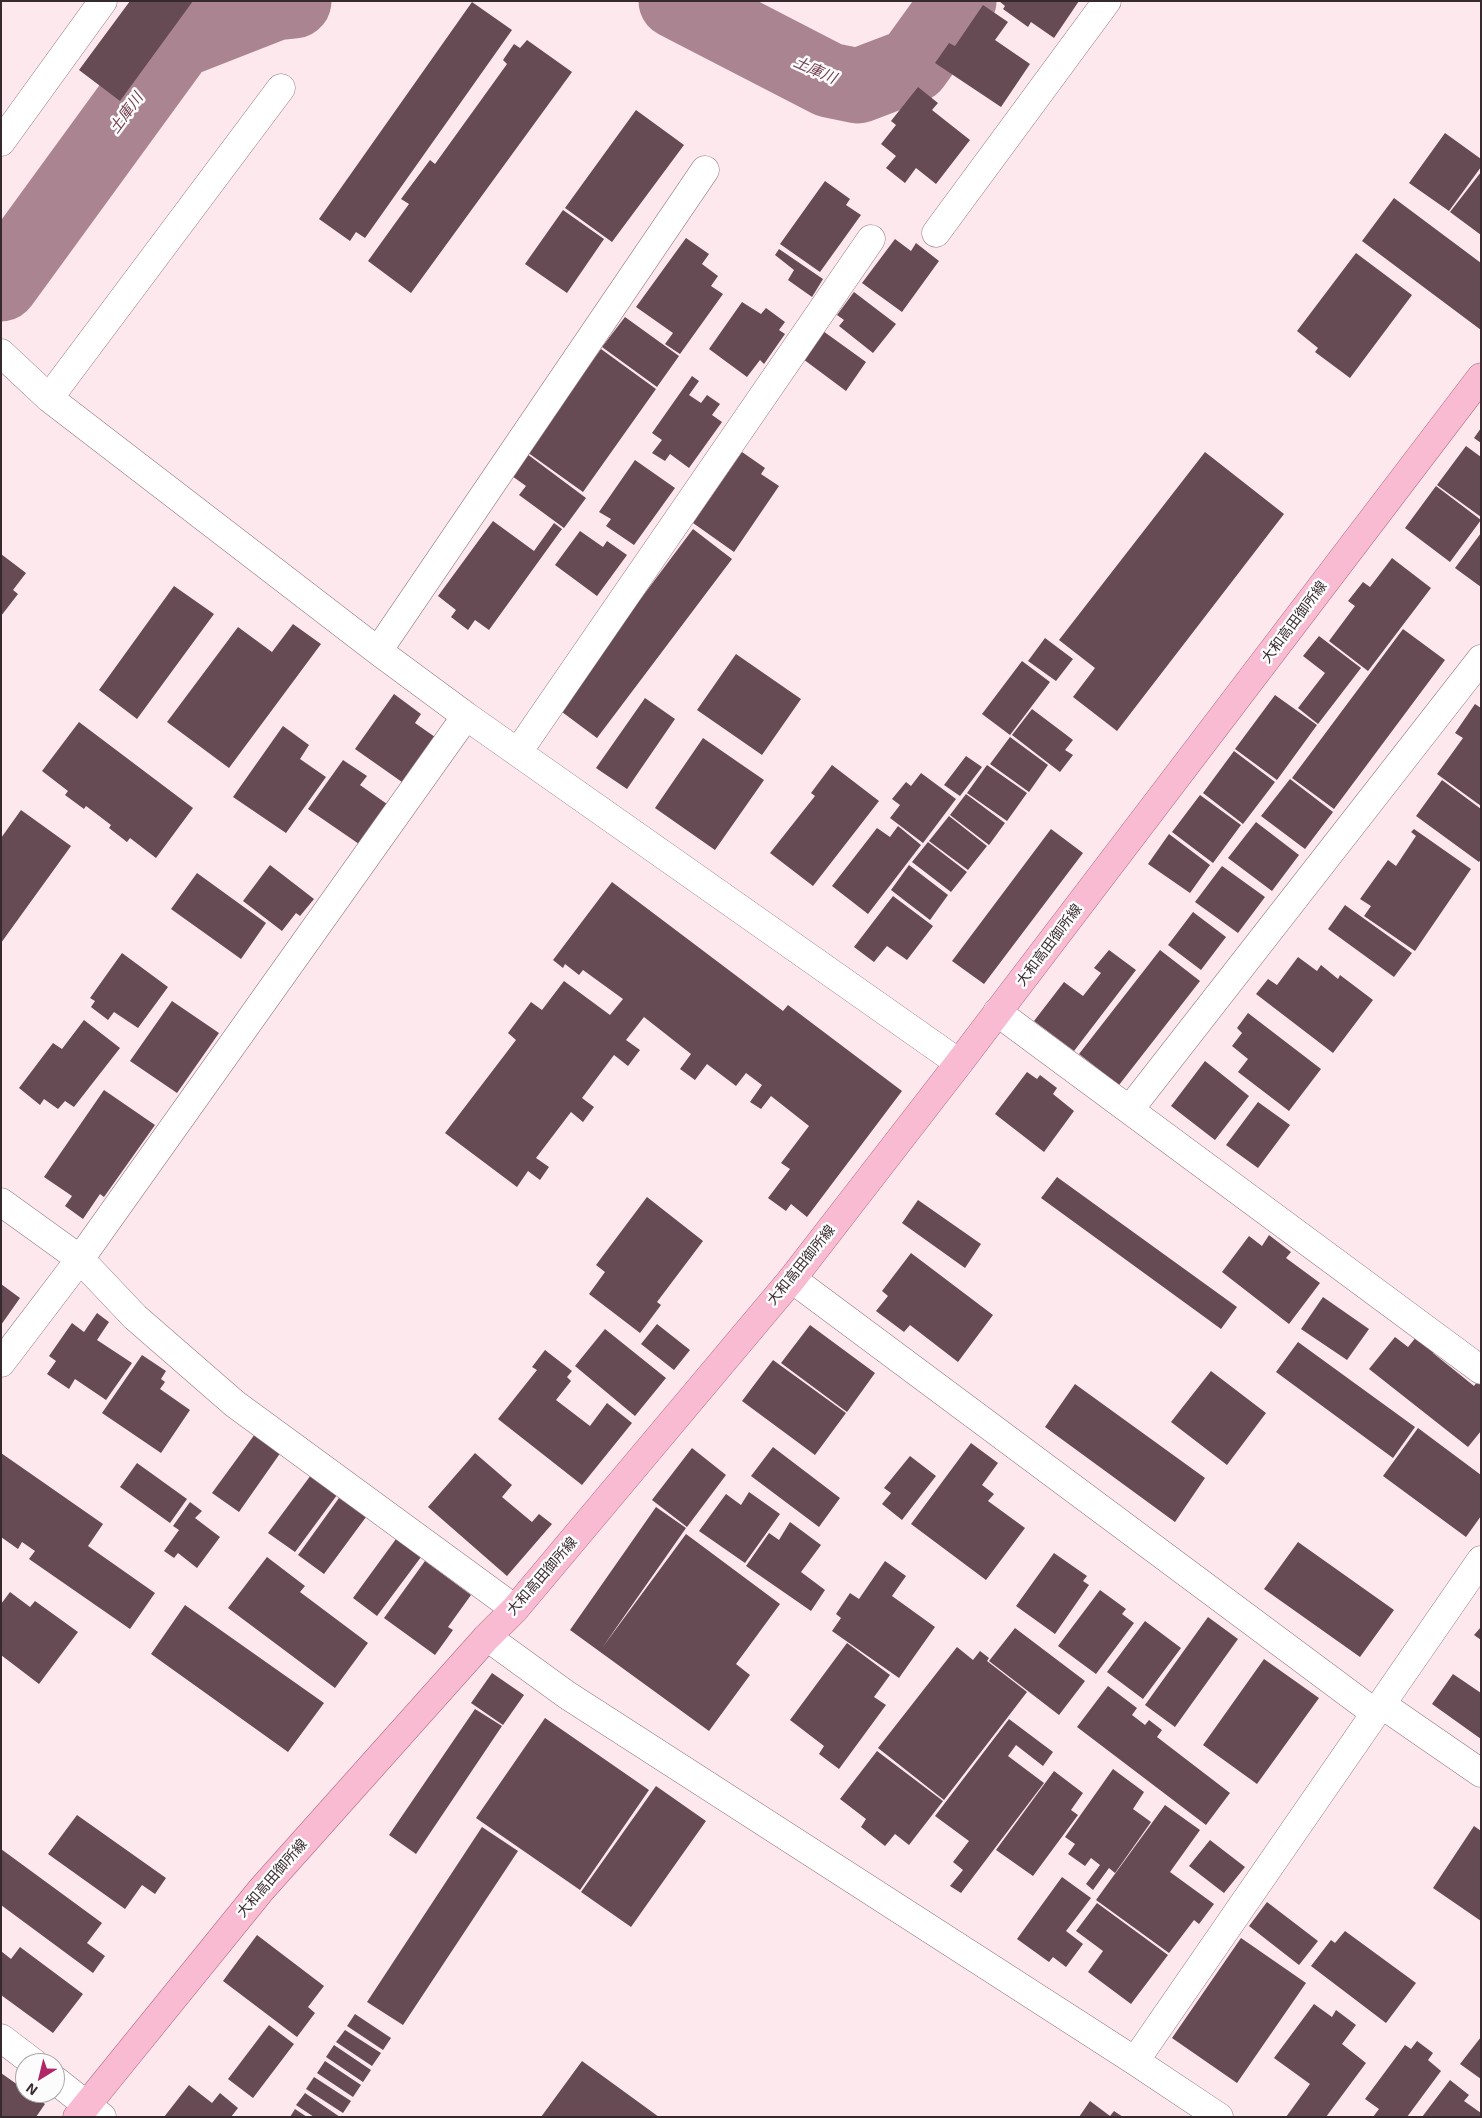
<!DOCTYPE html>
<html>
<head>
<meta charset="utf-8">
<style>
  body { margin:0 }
  #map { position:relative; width:1482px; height:2118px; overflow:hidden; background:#fde8ee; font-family:"Exo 2",sans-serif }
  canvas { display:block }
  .frame { position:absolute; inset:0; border:2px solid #372a2e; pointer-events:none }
  .north { position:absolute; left:15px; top:2053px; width:50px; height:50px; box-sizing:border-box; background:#fcfcfc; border:1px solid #ada8aa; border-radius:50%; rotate:216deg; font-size:14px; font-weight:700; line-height:20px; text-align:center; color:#372a2e }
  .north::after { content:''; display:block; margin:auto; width:18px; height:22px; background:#b02768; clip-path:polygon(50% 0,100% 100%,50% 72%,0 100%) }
</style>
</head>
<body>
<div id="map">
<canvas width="1482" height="2118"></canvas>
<div class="frame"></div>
<div class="north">N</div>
</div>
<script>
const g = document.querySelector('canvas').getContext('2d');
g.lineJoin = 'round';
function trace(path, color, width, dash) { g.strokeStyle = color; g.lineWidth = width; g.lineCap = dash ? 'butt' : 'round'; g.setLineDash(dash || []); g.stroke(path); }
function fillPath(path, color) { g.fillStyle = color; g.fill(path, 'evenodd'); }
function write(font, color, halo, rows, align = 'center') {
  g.font = font + ' "Exo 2","Noto Sans JP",sans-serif'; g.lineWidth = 5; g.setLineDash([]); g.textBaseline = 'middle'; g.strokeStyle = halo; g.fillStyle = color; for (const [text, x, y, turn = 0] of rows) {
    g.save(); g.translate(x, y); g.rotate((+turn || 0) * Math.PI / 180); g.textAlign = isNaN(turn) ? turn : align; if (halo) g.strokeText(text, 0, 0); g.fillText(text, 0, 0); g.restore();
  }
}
const river = new Path2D(`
  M 676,1 L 829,80 L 858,86 L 913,65 L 959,1
  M 1,284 L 178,41 L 275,3 L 294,1`);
const building = new Path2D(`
  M 130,1 L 193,1 L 120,101 L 79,70 Z
  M 999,1 L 1079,1 L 1054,38 L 1031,22 L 1028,27 L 1003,9 L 1005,6 Z
  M 472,2 L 512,30 L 365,238 L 356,232 L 350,241 L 319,219 Z
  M 983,5 L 1008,22 L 995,40 L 1030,64 L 1001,107 L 935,63 L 949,43 L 955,46 Z
  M 527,40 L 572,72 L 411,293 L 368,261 L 409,204 L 401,199 L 430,160 L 435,164 L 507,64 L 503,60 L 514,44 L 520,48 Z
  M 918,87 L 938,103 L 932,110 L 970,140 L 936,184 L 916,168 L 905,183 L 886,168 L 896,156 L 881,144 L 896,125 L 891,121 Z
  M 636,110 L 684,145 L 612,242 L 565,208 Z
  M 1445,133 L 1481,159 L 1481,167 L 1449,211 L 1409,183 Z
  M 1481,172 L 1481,235 L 1450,212 Z
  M 825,181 L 850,199 L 846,205 L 861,215 L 820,272 L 780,244 Z
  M 1394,198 L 1481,263 L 1481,330 L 1362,241 Z
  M 563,210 L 604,239 L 567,293 L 525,264 Z
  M 686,238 L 709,254 L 702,264 L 718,276 L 711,286 L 723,294 L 680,354 L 665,344 L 673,333 L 636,307 Z
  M 895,239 L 911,251 L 916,243 L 939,261 L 902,312 L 862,283 Z
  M 779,249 L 823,279 L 812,297 L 788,280 L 794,270 L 775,255 Z
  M 1356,253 L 1412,295 L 1350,378 L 1315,352 L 1318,348 L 1297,331 Z
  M 854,292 L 896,324 L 873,353 L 839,326 L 844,320 L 837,315 Z
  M 742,302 L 761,314 L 766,308 L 785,322 L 779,330 L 785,334 L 764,364 L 760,360 L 747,377 L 709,349 Z
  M 625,317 L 679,356 L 657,387 L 602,347 Z
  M 823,331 L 866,362 L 846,391 L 803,359 Z
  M 601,349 L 656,389 L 583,492 L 527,452 Z
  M 692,376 L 699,381 L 689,395 L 701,403 L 707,395 L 720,404 L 712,415 L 722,422 L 689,468 L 670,454 L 665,461 L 652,453 L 662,440 L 652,433 Z
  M 1481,428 L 1481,443 L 1474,438 Z
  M 1466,446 L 1481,457 L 1481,517 L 1437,485 Z
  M 742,452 L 765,468 L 761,474 L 779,486 L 734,552 L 693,523 Z
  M 1205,452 L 1284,514 L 1117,731 L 1073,697 L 1095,668 L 1059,640 Z
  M 527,454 L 586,498 L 564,528 L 519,495 L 526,486 L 512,476 Z
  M 635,460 L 675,488 L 634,545 L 606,526 L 611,519 L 599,512 Z
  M 1436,486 L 1481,520 L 1450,562 L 1405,528 Z
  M 493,521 L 534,551 L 554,523 L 562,529 L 489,630 L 475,620 L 468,630 L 451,617 L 456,610 L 438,596 Z
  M 693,529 L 732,559 L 597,738 L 558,709 Z
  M 580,531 L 603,547 L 607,541 L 627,555 L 597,596 L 555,565 Z
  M 1481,533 L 1481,587 L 1455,568 Z
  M 1,554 L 26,573 L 13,590 L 18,594 L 1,616 Z
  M 1392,558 L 1431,588 L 1368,671 L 1329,641 L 1355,606 L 1348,601 L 1363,582 L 1370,587 Z
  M 174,586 L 214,614 L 137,719 L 99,690 Z
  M 293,624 L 321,644 L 229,768 L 167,722 L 238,627 L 272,652 Z
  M 1403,629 L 1445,660 L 1334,809 L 1292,778 Z
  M 1319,636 L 1361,668 L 1318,724 L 1298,708 L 1325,673 L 1303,656 Z
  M 1045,638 L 1073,659 L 1056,681 L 1028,661 Z
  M 736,654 L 801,699 L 762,755 L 697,710 Z
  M 1022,661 L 1050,682 L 1010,735 L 982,714 Z
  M 394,694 L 421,714 L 415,723 L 435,737 L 402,782 L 355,749 Z
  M 1275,695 L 1317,725 L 1277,780 L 1235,749 Z
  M 645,698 L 675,719 L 627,789 L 596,768 Z
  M 1475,704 L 1481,708 L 1481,806 L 1437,774 L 1463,738 L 1455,733 Z
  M 1032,709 L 1073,740 L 1065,750 L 1073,755 L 1060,772 L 1012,735 Z
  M 79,722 L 193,808 L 156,858 L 130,838 L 127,842 L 109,828 L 111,825 L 86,806 L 84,809 L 65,795 L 68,791 L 42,771 Z
  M 283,726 L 309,745 L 300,759 L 326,777 L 286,833 L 233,797 Z
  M 1010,737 L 1048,765 L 1029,792 L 990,764 Z
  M 703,738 L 764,780 L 715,850 L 655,808 Z
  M 1234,751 L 1275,782 L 1243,824 L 1203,793 Z
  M 966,756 L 982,767 L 960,796 L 944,785 Z
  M 343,760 L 367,776 L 360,785 L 387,804 L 359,844 L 308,809 Z
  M 832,765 L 879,801 L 813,886 L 770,853 L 815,796 L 811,793 Z
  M 987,765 L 1027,793 L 1007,821 L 967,793 Z
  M 921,773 L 956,799 L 923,843 L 890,818 L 900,805 L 892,799 L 906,782 L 911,786 Z
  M 1290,779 L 1333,812 L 1305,849 L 1261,816 Z
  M 1442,780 L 1481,809 L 1481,859 L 1479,862 L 1416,816 Z
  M 966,794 L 1005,823 L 989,845 L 950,815 Z
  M 1200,795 L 1241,825 L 1213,863 L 1172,832 Z
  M 21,810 L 71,846 L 1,943 L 1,838 Z
  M 949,816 L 987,846 L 968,870 L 929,841 Z
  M 1256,822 L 1299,855 L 1272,891 L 1228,858 Z
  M 898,826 L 921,845 L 868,914 L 832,886 L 877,828 L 890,837 Z
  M 1051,829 L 1083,853 L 984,984 L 952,961 Z
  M 1414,829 L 1471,869 L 1415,951 L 1364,916 L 1371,906 L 1360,899 L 1388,860 L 1396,866 L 1416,836 L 1411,832 Z
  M 1169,834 L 1210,865 L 1190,893 L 1148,864 Z
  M 928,842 L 967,872 L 951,892 L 912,862 Z
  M 270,865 L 314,899 L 300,916 L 296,913 L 282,931 L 243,901 Z
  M 909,865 L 948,895 L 930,920 L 891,890 Z
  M 1222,866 L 1265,897 L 1238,933 L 1195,902 Z
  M 197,873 L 266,923 L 241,959 L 171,909 Z
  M 612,882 L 783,1011 L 788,1005 L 902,1091 L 807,1217 L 791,1204 L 786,1211 L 768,1198 L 790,1169 L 781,1163 L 809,1126 L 771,1096 L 761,1109 L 750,1102 L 762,1085 L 746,1073 L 736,1086 L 707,1064 L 695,1080 L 680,1069 L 691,1054 L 644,1017 L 626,1040 L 640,1050 L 628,1066 L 614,1055 L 582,1098 L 594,1107 L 583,1122 L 571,1112 L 536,1158 L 549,1167 L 540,1180 L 528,1171 L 517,1187 L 445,1133 L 516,1040 L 508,1033 L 531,1002 L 542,1010 L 564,981 L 610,1015 L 623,999 L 583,970 L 579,975 L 565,964 L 563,968 L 553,960 Z
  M 893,896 L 933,926 L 907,960 L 887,946 L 874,962 L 854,947 Z
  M 1345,905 L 1412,953 L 1394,977 L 1328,929 Z
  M 1193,912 L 1226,937 L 1201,970 L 1168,945 Z
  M 1109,950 L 1136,970 L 1074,1051 L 1034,1021 L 1064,982 L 1083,996 L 1101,973 L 1094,968 Z
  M 1160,950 L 1200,981 L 1119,1085 L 1079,1054 Z
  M 122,953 L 168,987 L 138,1028 L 114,1012 L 108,1020 L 91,1007 L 95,1001 L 90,998 Z
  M 1298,957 L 1317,971 L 1321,965 L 1338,979 L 1340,975 L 1373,1000 L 1333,1053 L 1256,994 L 1268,979 L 1277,985 Z
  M 172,1001 L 219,1033 L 177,1093 L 130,1061 Z
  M 1248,1013 L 1321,1069 L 1289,1111 L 1238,1072 L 1248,1059 L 1232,1046 L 1242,1033 L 1237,1028 Z
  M 84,1020 L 120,1048 L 74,1107 L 65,1101 L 58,1109 L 44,1099 L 40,1105 L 19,1088 L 53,1043 L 62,1049 Z
  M 1205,1061 L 1249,1096 L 1215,1140 L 1171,1106 Z
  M 1027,1072 L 1037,1079 L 1040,1075 L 1057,1088 L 1053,1094 L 1074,1111 L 1044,1152 L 995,1114 Z
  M 104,1090 L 155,1125 L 104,1197 L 100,1194 L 83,1219 L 65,1206 L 72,1196 L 44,1177 Z
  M 1258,1102 L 1290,1125 L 1258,1168 L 1226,1145 Z
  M 1057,1177 L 1237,1307 L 1221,1329 L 1041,1198 Z
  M 647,1197 L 703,1241 L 657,1302 L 661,1305 L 640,1333 L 589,1294 L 605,1272 L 596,1265 Z
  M 918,1200 L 981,1244 L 965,1268 L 902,1223 Z
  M 1269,1235 L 1291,1252 L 1286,1258 L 1320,1283 L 1289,1324 L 1222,1272 L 1249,1236 L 1262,1246 Z
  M 911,1253 L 993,1315 L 958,1362 L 910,1325 L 904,1332 L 876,1311 L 888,1296 L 882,1291 Z
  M 1,1284 L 20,1298 L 1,1325 Z
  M 1323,1297 L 1369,1329 L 1347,1360 L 1301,1329 Z
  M 97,1313 L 109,1322 L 97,1340 L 132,1363 L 106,1400 L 75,1379 L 69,1389 L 47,1374 L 56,1361 L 49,1356 L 72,1323 L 84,1332 Z
  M 657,1324 L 690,1350 L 674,1370 L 641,1344 Z
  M 810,1325 L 875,1373 L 847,1412 L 781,1363 Z
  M 605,1329 L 666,1378 L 635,1416 L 575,1366 Z
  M 1417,1336 L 1435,1350 L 1433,1353 L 1474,1386 L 1477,1382 L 1481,1385 L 1481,1431 L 1468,1447 L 1369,1369 L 1395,1337 L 1408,1347 Z
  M 1298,1342 L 1415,1427 L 1393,1458 L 1276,1372 Z
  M 545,1350 L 572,1371 L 567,1377 L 571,1381 L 556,1400 L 590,1426 L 607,1403 L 632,1423 L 582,1485 L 498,1419 L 537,1370 L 532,1367 Z
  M 142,1355 L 166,1371 L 161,1379 L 165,1382 L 160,1389 L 190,1410 L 161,1453 L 102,1413 Z
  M 773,1360 L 846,1413 L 815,1455 L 742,1401 Z
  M 1211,1371 L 1266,1413 L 1227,1465 L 1171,1422 Z
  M 1075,1384 L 1205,1478 L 1175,1522 L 1045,1427 Z
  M 1418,1428 L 1481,1475 L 1481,1516 L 1466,1537 L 1383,1476 Z
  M 255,1434 L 281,1452 L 239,1512 L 212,1493 Z
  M 971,1443 L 998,1463 L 982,1485 L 994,1494 L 988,1501 L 1025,1528 L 986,1580 L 911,1524 Z
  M 773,1447 L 840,1498 L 819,1527 L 751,1476 Z
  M 692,1448 L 726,1475 L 687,1527 L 652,1500 Z
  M 1,1453 L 103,1524 L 88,1546 L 155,1593 L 130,1629 L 29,1559 L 35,1551 L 22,1542 L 18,1549 L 1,1537 Z
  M 475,1453 L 512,1485 L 502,1497 L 532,1522 L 539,1514 L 552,1524 L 507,1576 L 428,1507 Z
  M 910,1456 L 936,1476 L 902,1520 L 882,1504 L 891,1493 L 884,1488 Z
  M 137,1463 L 187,1499 L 170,1523 L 120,1487 Z
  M 311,1475 L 337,1495 L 295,1552 L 268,1533 Z
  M 749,1492 L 780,1514 L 745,1563 L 699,1531 L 726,1494 L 741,1505 Z
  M 339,1498 L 366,1517 L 324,1574 L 298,1555 Z
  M 190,1502 L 202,1511 L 195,1518 L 220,1537 L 197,1568 L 178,1553 L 174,1558 L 164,1551 L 179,1530 L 173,1526 Z
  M 656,1507 L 686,1528 L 602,1648 L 686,1534 L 780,1604 L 736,1664 L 750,1675 L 709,1731 L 570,1630 Z
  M 790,1522 L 821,1545 L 801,1572 L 825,1590 L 811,1611 L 746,1566 L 769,1533 L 779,1540 Z
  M 396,1539 L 421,1557 L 377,1616 L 353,1598 Z
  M 1298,1542 L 1394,1610 L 1360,1657 L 1264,1589 Z
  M 1054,1553 L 1087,1576 L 1083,1581 L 1089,1585 L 1055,1634 L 1016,1606 Z
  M 267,1557 L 305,1586 L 300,1592 L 368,1643 L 335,1688 L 228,1608 Z
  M 425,1561 L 471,1595 L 448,1627 L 453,1630 L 435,1655 L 384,1618 Z
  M 885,1561 L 906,1576 L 892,1596 L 935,1627 L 899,1678 L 832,1631 L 841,1618 L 836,1614 L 850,1593 L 859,1599 Z
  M 1100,1590 L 1126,1609 L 1122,1614 L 1134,1623 L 1096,1674 L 1058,1646 Z
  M 10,1592 L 30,1607 L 35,1601 L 78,1632 L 39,1684 L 1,1655 L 1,1604 Z
  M 185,1605 L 324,1703 L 288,1752 L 151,1654 Z
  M 1208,1617 L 1238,1639 L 1175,1727 L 1145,1705 Z
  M 1145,1621 L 1181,1648 L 1143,1699 L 1107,1672 Z
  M 1481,1627 L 1481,1640 L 1474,1635 Z
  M 1015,1628 L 1085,1681 L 1059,1715 L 989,1661 Z
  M 847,1643 L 890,1675 L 874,1697 L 886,1705 L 839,1769 L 819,1754 L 824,1746 L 790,1720 Z
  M 957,1647 L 973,1660 L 980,1651 L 989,1658 L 987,1661 L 1027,1692 L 944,1800 L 878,1748 Z
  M 1264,1659 L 1319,1698 L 1257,1784 L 1203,1745 Z
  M 492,1673 L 524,1695 L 503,1725 L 471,1703 Z
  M 1453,1674 L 1481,1693 L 1481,1739 L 1432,1704 Z
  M 1108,1686 L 1137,1708 L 1132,1715 L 1145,1725 L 1149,1720 L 1162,1730 L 1157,1737 L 1230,1793 L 1206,1825 L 1077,1727 Z
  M 475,1709 L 502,1726 L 416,1854 L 389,1835 Z
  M 545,1718 L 649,1790 L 580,1890 L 476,1818 Z
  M 1009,1719 L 1053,1752 L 1043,1766 L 1016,1745 L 1008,1756 L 1044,1783 L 961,1893 L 950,1886 L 963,1870 L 953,1862 L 969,1841 L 935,1816 Z
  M 877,1751 L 943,1801 L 909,1845 L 895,1834 L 885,1846 L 861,1827 L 866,1819 L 840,1799 Z
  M 1113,1769 L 1144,1792 L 1133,1809 L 1151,1822 L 1115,1873 L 1109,1868 L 1093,1890 L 1086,1884 L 1100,1865 L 1091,1858 L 1085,1866 L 1068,1854 L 1075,1844 L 1065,1837 Z
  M 1054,1771 L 1083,1793 L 1071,1810 L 1078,1815 L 1033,1876 L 996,1850 Z
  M 656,1786 L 706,1821 L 631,1927 L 581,1892 Z
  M 1165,1805 L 1200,1830 L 1170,1872 L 1214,1904 L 1199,1924 L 1194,1920 L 1169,1953 L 1096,1900 Z
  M 77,1815 L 166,1878 L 155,1894 L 142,1885 L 125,1909 L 48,1854 Z
  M 1474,1826 L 1481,1831 L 1481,1921 L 1433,1888 Z
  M 482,1827 L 518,1851 L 403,2025 L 367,2002 Z
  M 1210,1840 L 1245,1867 L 1224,1893 L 1189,1866 Z
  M 1,1849 L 102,1923 L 87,1943 L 105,1956 L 93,1973 L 1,1905 Z
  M 1062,1877 L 1091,1898 L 1066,1931 L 1083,1944 L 1066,1967 L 1053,1957 L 1049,1962 L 1017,1939 Z
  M 1267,1902 L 1318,1941 L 1299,1965 L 1249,1926 Z
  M 1097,1903 L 1168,1955 L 1131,2004 L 1088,1972 L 1103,1951 L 1076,1931 Z
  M 1345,1931 L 1416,1983 L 1386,2023 L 1311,1966 L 1331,1940 L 1335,1943 Z
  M 257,1935 L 324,1986 L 308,2007 L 315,2013 L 297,2037 L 223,1981 Z
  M 1241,1938 L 1306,1983 L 1237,2083 L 1172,2038 Z
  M 20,1947 L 83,1994 L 53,2033 L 1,1995 L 1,1951 L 11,1959 Z
  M 1314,2004 L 1332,2017 L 1336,2010 L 1356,2025 L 1342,2044 L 1366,2063 L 1326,2117 L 1286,2117 L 1310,2084 L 1274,2058 Z
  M 355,2014 L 391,2038 L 383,2050 L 347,2026 Z
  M 269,2025 L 294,2044 L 253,2098 L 228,2079 Z
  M 345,2030 L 381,2053 L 372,2066 L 336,2042 Z
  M 1481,2037 L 1481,2079 L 1460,2064 Z
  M 1417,2041 L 1433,2053 L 1428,2060 L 1441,2071 L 1407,2117 L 1373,2117 L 1379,2109 L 1365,2099 L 1405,2045 L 1411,2049 Z
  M 334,2045 L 371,2070 L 363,2082 L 326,2057 Z
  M 325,2061 L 361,2085 L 353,2097 L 317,2073 Z
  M 582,2061 L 659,2117 L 541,2117 Z
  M 1,2073 L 25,2090 L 25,2093 L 29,2093 L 45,2104 L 36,2117 L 1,2117 Z
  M 314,2077 L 351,2101 L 343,2113 L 306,2089 Z
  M 1450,2080 L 1469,2095 L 1464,2101 L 1481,2113 L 1481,2117 L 1422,2117 Z
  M 189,2085 L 212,2103 L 220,2093 L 238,2108 L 231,2117 L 164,2117 Z
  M 305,2093 L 340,2117 L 314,2117 L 296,2105 Z
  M 1090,2101 L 1110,2116 L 1114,2111 L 1123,2117 L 1079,2117 Z
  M 295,2109 L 307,2117 L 290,2117 Z`);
const minor = new Path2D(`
  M 1,142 L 103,1
  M 936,233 L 1107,1
  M 1,353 L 49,398 L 378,651 L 466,716 L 959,1063
  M 49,398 L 281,88
  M 378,651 L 705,170
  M 518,752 L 871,239
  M 997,1012 L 1481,1370
  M 1130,1109 L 1481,659
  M 1,1202 L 80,1259 L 135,1317 L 235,1404 L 515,1609
  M 792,1279 L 1375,1713
  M 1,1363 L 80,1259 L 466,716
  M 487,1637 L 567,1695 L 1135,2061 L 1219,2117
  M 1381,1704 L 1481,1773
  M 1,2038 L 34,2063
  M 1135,2061 L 1481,1560
  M 55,2080 L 102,2117`);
const major = new Path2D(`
  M 77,2117 L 261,1890 L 487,1637 L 515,1609 L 792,1279 L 959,1063 L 1481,377`);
const streetNames = [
  ["大和高田御所線",1294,622,-53],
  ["大和高田御所線",1049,945,-53],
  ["大和高田御所線",801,1265,-51],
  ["大和高田御所線",542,1576,-49],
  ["大和高田御所線",272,1878,-49]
];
const waterNames = [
  ["土庫川",815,70,24],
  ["土庫川",126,113,-54]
];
trace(river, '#aa8591', 75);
fillPath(building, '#664b54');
trace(minor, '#977983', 29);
trace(major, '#b26a84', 29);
trace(minor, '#fff', 28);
trace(major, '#f8bbd1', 28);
write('14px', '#372a2e', '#fcfcfc', streetNames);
write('italic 15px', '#754054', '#fcfcfc', waterNames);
</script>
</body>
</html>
